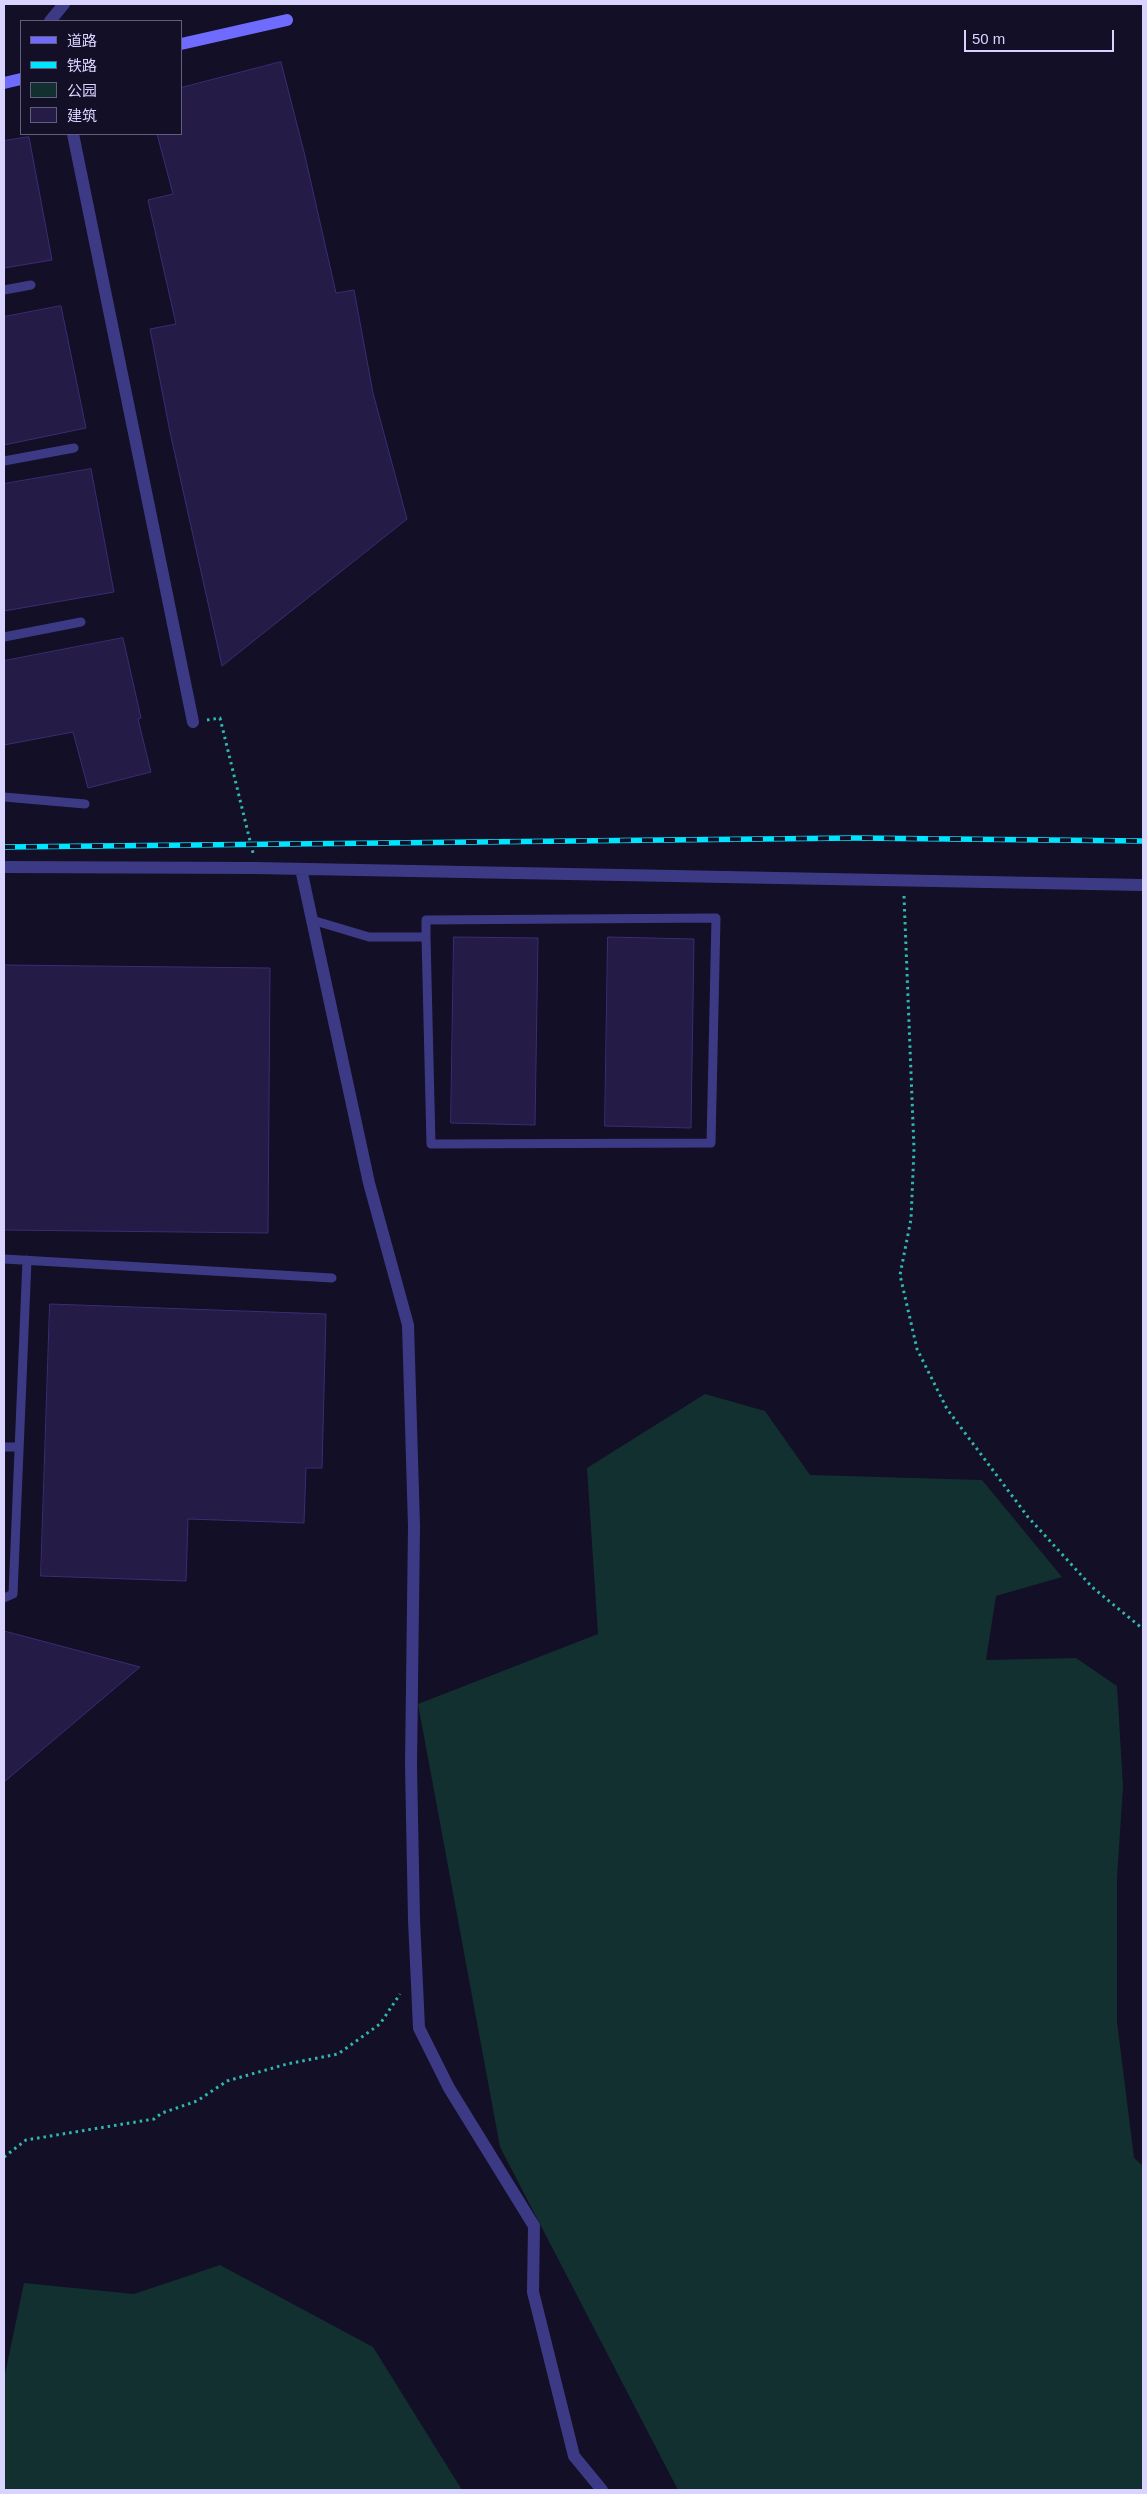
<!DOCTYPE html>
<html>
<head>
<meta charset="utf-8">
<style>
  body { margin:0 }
  #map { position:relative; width:1147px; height:2494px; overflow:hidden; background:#130f26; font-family:Helvetica,"Noto Sans SC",sans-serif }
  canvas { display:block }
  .frame { position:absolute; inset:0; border:5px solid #d9d4ff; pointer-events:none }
  .legend { position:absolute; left:20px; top:20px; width:162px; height:115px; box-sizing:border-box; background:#130f26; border:1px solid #625e7d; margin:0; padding:6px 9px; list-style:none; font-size:15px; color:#d9d4ff }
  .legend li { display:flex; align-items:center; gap:10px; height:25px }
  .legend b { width:25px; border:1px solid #625e7d }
  .scale { position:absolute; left:964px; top:30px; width:150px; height:22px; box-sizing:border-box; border:2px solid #d9d4ff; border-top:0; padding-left:6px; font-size:15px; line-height:18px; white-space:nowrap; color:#d9d4ff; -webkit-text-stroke:4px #130f26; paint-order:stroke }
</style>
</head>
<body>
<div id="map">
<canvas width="1147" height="2494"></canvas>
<div class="frame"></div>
<ul class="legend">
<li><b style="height:6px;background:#6f6bff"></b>道路</li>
<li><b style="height:6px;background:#00e5ff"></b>铁路</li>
<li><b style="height:14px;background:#12302f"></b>公园</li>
<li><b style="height:14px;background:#241b47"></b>建筑</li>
</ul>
<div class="scale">50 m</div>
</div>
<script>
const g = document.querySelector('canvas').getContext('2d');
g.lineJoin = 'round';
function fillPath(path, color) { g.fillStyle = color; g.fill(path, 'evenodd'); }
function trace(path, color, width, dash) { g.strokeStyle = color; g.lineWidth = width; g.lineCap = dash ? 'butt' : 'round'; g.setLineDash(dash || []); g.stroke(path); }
const green = new Path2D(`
  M 705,1394 L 765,1411 L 810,1475 L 982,1480 L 1062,1577 L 996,1596 L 986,1660 L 1076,1658 L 1117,1686 L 1123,1786 L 1117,1879 L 1117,2022 L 1134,2158 L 1143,2166 L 1143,2490 L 678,2490 L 500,2147 L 418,1704 L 598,1634 L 587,1468 Z
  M 220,2265 L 373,2347 L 462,2490 L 4,2490 L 4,2379 L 24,2283 L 134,2294 Z`);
const building = new Path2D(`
  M 281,62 L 305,156 L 336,293 L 354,290 L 373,393 L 407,519 L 222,666 L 170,432 L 150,329 L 176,324 L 148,200 L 173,194 L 157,134 L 181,134 L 181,88 Z
  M 29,137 L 52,260 L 4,268 L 4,141 Z
  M 61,306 L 86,428 L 4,445 L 4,317 Z
  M 91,469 L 114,592 L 4,611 L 4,484 Z
  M 123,638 L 141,718 L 138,719 L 151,772 L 88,788 L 73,732 L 4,745 L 4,661 Z
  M 454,937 L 538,938 L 535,1125 L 451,1123 Z
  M 608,937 L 694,939 L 691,1128 L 605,1126 Z
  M 4,965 L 270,968 L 268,1233 L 4,1230 Z
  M 50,1304 L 326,1314 L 322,1468 L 306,1468 L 304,1523 L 188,1519 L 186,1581 L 41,1576 Z
  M 4,1631 L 140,1667 L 4,1782 Z`);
const path = new Path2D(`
  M 207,720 L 220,718 L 253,853
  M 904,896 L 914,1149 L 911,1219 L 900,1275 L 917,1349 L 947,1409 L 1028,1517 L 1092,1587 L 1143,1629
  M 4,2157 L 26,2140 L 154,2119 L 162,2113 L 197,2101 L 227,2081 L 287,2064 L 338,2054 L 380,2024 L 400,1994`);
const lane = new Path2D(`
  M 4,290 L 31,285
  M 4,461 L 74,448
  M 4,637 L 81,622
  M 4,797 L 85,804
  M 312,920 L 369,937 L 426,937 L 431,1144 L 711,1143 L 716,918 L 426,920 L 426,937
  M 4,1259 L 332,1278
  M 4,1447 L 19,1447
  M 4,1598 L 13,1594 L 27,1260`);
const street = new Path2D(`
  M 50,21 L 64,4
  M 73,134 L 193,722
  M 4,867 L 255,868 L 1143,885
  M 301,869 L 369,1183 L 408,1325 L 414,1526 L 411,1765 L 414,1920 L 419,2028 L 449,2088 L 534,2226 L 533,2292 L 574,2456 L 602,2490`);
const secondary = new Path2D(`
  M 181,44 L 287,20
  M 4,83 L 21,79`);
const rail = new Path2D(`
  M 4,847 L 855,838 L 1143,841`);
fillPath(green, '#12302f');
fillPath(building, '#241b47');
trace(building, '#3b2d73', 1);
trace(path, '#2fb8b0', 3, [2.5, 4]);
trace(lane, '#3d3a85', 9);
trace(street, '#3d3a85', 12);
trace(secondary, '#6f6bff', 12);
trace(rail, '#00e5ff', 5.5);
trace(rail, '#130f26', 4, [11]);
</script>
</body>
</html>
